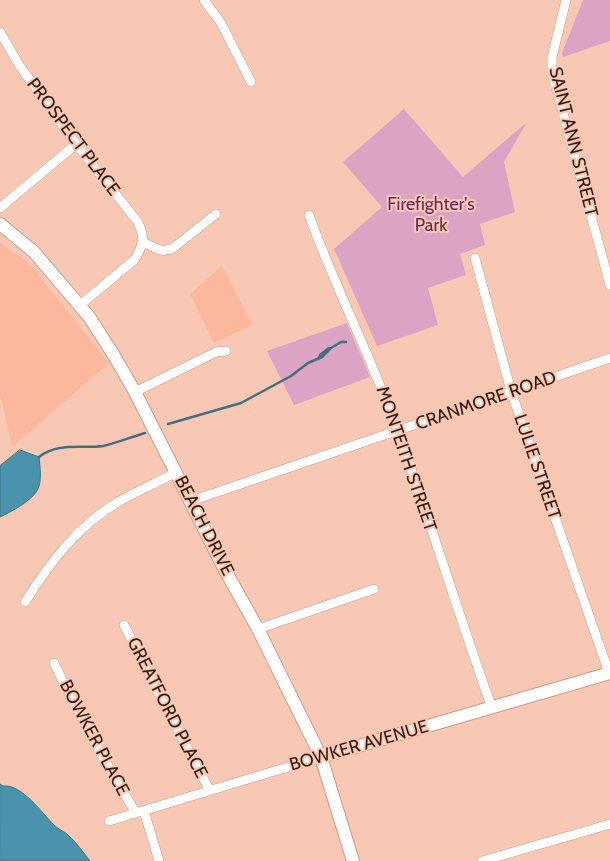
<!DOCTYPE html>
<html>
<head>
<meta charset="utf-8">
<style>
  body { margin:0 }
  canvas { display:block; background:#f9c8b5 }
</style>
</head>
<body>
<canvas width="610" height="861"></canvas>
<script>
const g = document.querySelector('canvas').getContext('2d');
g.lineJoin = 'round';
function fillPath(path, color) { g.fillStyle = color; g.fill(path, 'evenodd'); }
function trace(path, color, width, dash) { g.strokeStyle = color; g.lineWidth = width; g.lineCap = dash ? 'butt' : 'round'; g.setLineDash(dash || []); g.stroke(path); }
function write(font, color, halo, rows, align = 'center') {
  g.font = font + ' Cabin,sans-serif'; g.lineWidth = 4; g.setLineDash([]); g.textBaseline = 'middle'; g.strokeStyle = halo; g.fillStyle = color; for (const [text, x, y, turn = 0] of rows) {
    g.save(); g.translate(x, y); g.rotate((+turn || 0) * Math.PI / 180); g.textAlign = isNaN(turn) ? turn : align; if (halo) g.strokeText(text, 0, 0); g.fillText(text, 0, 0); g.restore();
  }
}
const built = new Path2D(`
  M 0,243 L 28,262 L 109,363 L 12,447 L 0,393 Z
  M 222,266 L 252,325 L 214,343 L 190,294 Z`);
const green = new Path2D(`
  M 583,0 L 610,0 L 610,41 L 563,57 L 562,53 Z
  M 404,109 L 463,177 L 527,122 L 504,162 L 515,212 L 480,224 L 485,245 L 460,254 L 466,275 L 428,288 L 438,325 L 377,346 L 334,249 L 382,207 L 343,162 Z
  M 347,323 L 370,377 L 294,405 L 267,351 Z`);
const water = new Path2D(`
  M 20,450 L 39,457 C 40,466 42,480 38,489 C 33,500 11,512 0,517 L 0,466 Z
  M 0,784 L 3,786 C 22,784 42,813 54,825 C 58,829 63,831 67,834 C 76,842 83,852 90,861 L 0,861 Z`);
const stream = new Path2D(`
  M 319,358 L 320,355 L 329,348
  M 168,424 L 241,403 L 291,376 L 308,363 L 322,357 L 331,348 L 341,342 L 346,342
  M 39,457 C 58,442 81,449 103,446 C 117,443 131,437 145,433`);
const street = new Path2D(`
  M 204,0 L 221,23 L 251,82
  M 566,0 L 552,57 L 552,73 L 610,285
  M 0,32 L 19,65 L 76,144 L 137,221 C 145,235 144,246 134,260 L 79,306
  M 0,208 L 76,144
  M 309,215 C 335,288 372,358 398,432 C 431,523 459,617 492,708
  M 143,242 C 153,247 162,254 173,248 L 216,214
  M 475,258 L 511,391 L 609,673
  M 135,392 L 216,352 L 226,351
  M 191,501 L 610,358
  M 25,602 C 49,564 78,525 118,502 C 137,491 157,483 176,472
  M 124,625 L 160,696 L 210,791
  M 258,629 L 374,589
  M 54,663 C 78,714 106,765 136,813
  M 144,811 L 159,861
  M 109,821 L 321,757
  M 482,861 L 610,824`);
const secondary = new Path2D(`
  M 0,224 L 34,252 L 90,318 L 113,354 L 135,392 L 225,570 L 258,629 L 321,757 L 353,861
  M 321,757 L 610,673`);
const streetNames = [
  ["PROSPECT PLACE",73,137,53],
  ["SAINT ANN STREET",573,142,76],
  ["CRANMORE ROAD",486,401,-19],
  ["MONTEITH STREET",406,459,71],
  ["LULIE STREET",537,467,71],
  ["BEACH DRIVE",204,526,63],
  ["GREATFORD PLACE",167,708,63],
  ["BOWKER PLACE",94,738,62],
  ["BOWKER AVENUE",359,746,-16]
];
const parkNames = [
  ["Firefighter's",431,205],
  ["Park",431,226]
];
fillPath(built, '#fcb89d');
fillPath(green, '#dba4c5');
fillPath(water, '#4994ac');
trace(water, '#42707e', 1);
trace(stream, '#42707e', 2.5);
trace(street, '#d0967f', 10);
trace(secondary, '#d0967f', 14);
trace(street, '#fff', 9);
trace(secondary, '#fff', 12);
write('18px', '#321c13', '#f9c8b5', streetNames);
write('18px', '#6c2856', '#f9c8b5', parkNames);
</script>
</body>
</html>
